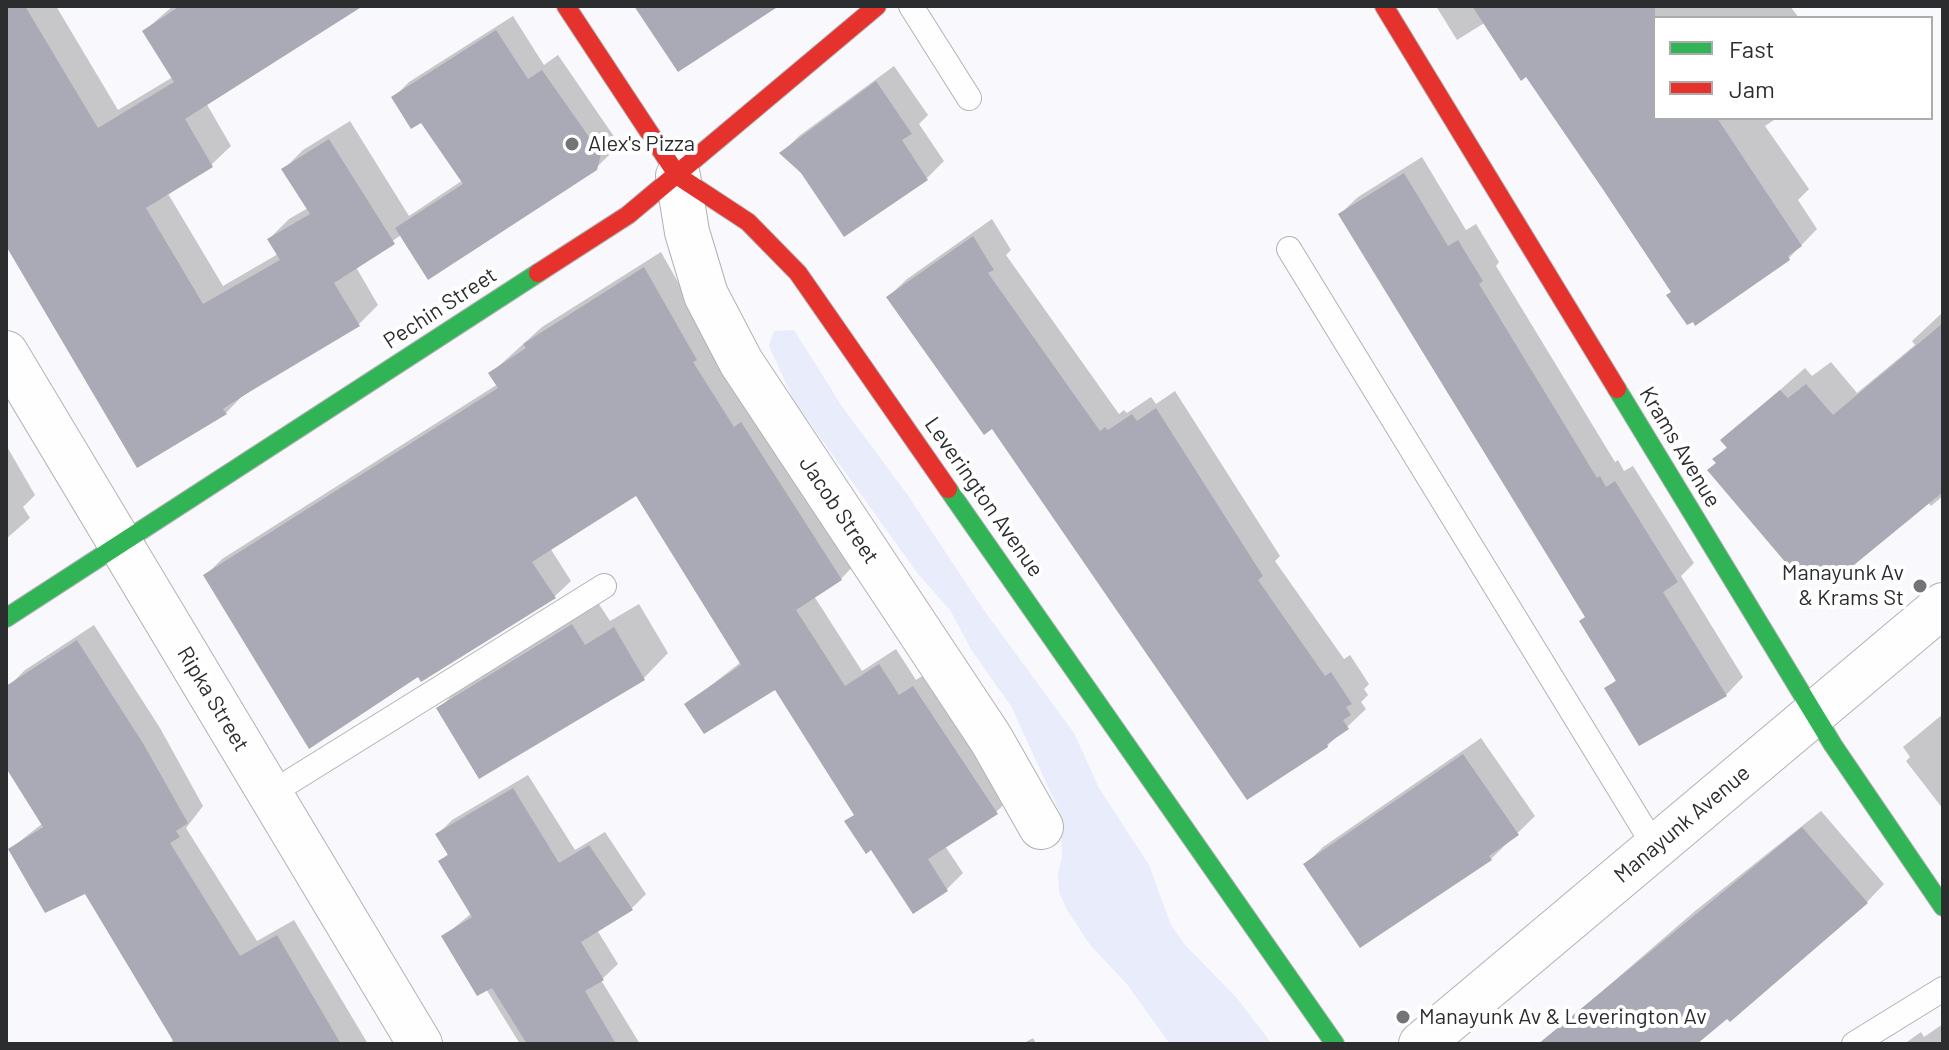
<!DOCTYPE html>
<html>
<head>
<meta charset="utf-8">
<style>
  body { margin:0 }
  #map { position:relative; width:1949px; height:1050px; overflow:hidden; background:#f9f9fd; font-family:Barlow,sans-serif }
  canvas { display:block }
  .frame { position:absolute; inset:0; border:8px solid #2c2d2f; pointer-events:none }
  .legend { position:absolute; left:1653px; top:16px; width:280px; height:104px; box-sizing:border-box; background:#fff; border:2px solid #ababac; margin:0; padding:10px 14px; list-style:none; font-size:24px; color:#2c2d2f }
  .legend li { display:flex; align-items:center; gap:16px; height:40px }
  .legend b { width:40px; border:2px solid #ababac }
</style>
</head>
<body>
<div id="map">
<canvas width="1949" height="1050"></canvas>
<div class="frame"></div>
<ul class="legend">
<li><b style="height:10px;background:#30b455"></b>Fast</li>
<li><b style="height:10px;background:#e5322d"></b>Jam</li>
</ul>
</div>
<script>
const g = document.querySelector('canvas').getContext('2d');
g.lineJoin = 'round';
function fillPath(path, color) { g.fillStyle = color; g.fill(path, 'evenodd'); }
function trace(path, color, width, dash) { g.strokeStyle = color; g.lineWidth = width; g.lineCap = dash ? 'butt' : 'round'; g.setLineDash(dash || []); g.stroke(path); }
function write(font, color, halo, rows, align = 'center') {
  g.font = font + ' Barlow,sans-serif'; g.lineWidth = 8; g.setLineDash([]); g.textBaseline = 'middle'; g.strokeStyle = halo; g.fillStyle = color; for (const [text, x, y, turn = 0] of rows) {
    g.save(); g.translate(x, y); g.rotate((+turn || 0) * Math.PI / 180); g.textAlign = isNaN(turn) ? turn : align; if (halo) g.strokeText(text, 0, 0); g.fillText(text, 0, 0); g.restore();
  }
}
const green = new Path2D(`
  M 794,330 L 843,408 L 907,494 L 983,609 L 1074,733 L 1099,788 L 1149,865 L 1171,925 L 1186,946 L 1236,997 L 1272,1044 L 1170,1044 L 1126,983 L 1090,945 L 1066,908 L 1059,892 L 1058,874 L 1062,857 L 1060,813 L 1011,706 L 972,651 L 950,610 L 918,574 L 794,401 L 769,346 L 774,331 Z`);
const shadow = new Path2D(`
  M 6,6 L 56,6 L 118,110 L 173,77 L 144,31 L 173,6 L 359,6 L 206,103 L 231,146 L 211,165 L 167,192 L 223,286 L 278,254 L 269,239 L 289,219 L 308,208 L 284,169 L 303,150 L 350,121 L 409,216 L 463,180 L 422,120 L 393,98 L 409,82 L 513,16 L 544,65 L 558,55 L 615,138 L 612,152 L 595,169 L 401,235 L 356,267 L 378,305 L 359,324 L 245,393 L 226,413 L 6,217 Z
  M 1436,6 L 1790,6 L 1799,18 L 1655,18 L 1655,118 L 1777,118 L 1765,126 L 1809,189 L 1798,200 L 1817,229 L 1789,258 L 1673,291 L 1527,75 L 1486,22 L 1457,40 Z
  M 894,66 L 928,115 L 919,124 L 944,161 L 927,178 L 802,172 L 782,153 L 799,136 Z
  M 1422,157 L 1466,230 L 1476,224 L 1499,262 L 1496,266 L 1615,462 L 1618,460 L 1624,471 L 1633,466 L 1694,563 L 1681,576 L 1743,677 L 1726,695 L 1607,689 L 1617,679 L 1587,615 L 1340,214 L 1358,197 Z
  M 992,219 L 1011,250 L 1006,255 L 1119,414 L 1124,410 L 1127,413 L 1151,397 L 1156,404 L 1175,391 L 1280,556 L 1275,561 L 1344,659 L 1350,655 L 1369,684 L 1364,689 L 1368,695 L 1361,702 L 1366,709 L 1327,746 L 993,427 L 888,297 L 907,279 Z
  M 661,252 L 712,342 L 857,562 L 841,579 L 814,596 L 862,671 L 896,649 L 916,680 L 930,671 L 1013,796 L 996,812 L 945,846 L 963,873 L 947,889 L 914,911 L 872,848 L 847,822 L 856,813 L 776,687 L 687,704 L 741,662 L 636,493 L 550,548 L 571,581 L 554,597 L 418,674 L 206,575 L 222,559 L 498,384 L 490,374 L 542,327 Z
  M 1943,312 L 1943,496 L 1931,506 L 1928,502 L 1715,459 L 1728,446 L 1723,440 L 1805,368 L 1812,376 L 1831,362 L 1857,393 L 1915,345 L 1912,341 Z
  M 6,445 L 35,495 L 23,507 L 30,518 L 6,539 Z
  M 597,601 L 610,621 L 639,604 L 668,653 L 644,678 L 439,708 L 464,684 Z
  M 94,625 L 160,728 L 203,806 L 186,828 L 257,941 L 294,920 L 368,1044 L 169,1044 L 174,1039 L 86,891 L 10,849 L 43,823 L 6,765 L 8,687 L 25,670 Z
  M 1943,714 L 1943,809 L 1906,761 L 1910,757 L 1903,747 Z
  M 1481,738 L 1535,816 L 1491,859 L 1306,864 L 1323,847 Z
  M 528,775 L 575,850 L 605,832 L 646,894 L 632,908 L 597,930 L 618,964 L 601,980 L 640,1044 L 520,1044 L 486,989 L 444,936 L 472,913 L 441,861 L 449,853 L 438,834 L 452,820 Z
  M 1821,811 L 1884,884 L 1867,902 L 1694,1044 L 1541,1044 L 1695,911 Z
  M 1943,1024 L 1943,1044 L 1904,1044 L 1921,1032 L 1924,1037 Z
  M 1033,1038 L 1036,1044 L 1022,1044 Z`);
const building = new Path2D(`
  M 6,6 L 25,6 L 98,128 L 174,82 L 142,31 L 180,6 L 363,6 L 185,119 L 213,167 L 146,208 L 203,304 L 280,260 L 267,239 L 310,214 L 281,169 L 329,139 L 395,244 L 334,283 L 360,326 L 251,391 L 223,409 L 227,414 L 137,468 L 6,246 Z
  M 634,6 L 779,6 L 678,72 Z
  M 1472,6 L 1655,6 L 1655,118 L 1717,118 L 1802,246 L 1788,256 L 1790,260 L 1695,326 L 1693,322 L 1687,325 L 1666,295 L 1671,292 L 1604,191 L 1526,77 L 1521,81 Z
  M 496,30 L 528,79 L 542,70 L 601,154 L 597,170 L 428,280 L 395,228 L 463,184 L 421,123 L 411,129 L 391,97 Z
  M 876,81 L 912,134 L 902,140 L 928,180 L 844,237 L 801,173 L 779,153 Z
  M 1404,173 L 1448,246 L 1458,240 L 1483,281 L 1479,284 L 1597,478 L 1600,476 L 1606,487 L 1615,481 L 1653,542 L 1678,582 L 1663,592 L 1727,696 L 1639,746 L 1604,688 L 1616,681 L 1579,621 L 1585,617 L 1338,214 Z
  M 973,236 L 994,270 L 988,273 L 1100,431 L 1105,427 L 1108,430 L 1132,414 L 1137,421 L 1156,408 L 1263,576 L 1258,580 L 1325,676 L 1331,672 L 1352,704 L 1346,707 L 1351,715 L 1343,720 L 1349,729 L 1327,744 L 1328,747 L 1247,800 L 992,429 L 984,435 L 886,297 Z
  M 644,267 L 697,360 L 693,362 L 734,427 L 741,422 L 842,580 L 796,610 L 845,686 L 879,664 L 899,695 L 913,686 L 998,814 L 928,859 L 948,891 L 913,914 L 871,850 L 866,854 L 844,821 L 854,815 L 775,690 L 704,734 L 684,704 L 741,665 L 636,496 L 532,562 L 556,598 L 421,682 L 418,677 L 309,749 L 203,575 L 498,388 L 488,373 L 526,348 L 523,344 Z
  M 1943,323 L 1943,492 L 1843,574 L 1792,570 L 1707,470 L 1716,463 L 1712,459 L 1727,448 L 1720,440 L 1780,390 L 1788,398 L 1806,384 L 1833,415 Z
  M 572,624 L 585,645 L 614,627 L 645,680 L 479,779 L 436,708 Z
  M 77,640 L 144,745 L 188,823 L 176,831 L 180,837 L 170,843 L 240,956 L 277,935 L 341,1044 L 175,1044 L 85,894 L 45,913 L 8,849 L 43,827 L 6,768 L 6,686 Z
  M 1463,754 L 1519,835 L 1489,856 L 1492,860 L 1360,948 L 1303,864 Z
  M 513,788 L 559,863 L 589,845 L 633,910 L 581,942 L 604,980 L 585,991 L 616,1044 L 527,1044 L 492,988 L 477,996 L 441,936 L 472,917 L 438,861 L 448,855 L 435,834 Z
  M 1802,827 L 1868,903 L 1730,1022 L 1727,1019 L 1697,1044 L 1538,1044 Z`);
const lane = new Path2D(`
  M 911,6 L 969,98
  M 1289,249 L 1655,847
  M 270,794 L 604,586
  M 1854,1044 L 1943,989`);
const street = new Path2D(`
  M 678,176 L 687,232 L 706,295 L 741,362 L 991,739 L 1041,827
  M 6,353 L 420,1044
  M 1421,1044 L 1943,605`);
const fast = new Path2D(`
  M 1617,389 L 1833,745 L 1943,907
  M 948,489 L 1335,1044
  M 6,618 L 538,273`);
const jam = new Path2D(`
  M 566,6 L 678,176 L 748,222 L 798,273 L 948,489
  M 1384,6 L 1617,389
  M 538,273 L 628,215 L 877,6`);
const markers = [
  [572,144,8,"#747477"],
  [1920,586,8,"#747477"],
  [1403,1017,8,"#747477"]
];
const poiNames = [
  ["Alex's Pizza",588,144],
  ["Manayunk Av",1904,573,"right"],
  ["& Krams St",1904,598,"right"],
  ["Manayunk Av & Leverington Av",1419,1017]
];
const streetNames = [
  ["Pechin Street",440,308,-33],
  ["Krams Avenue",1680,447,59],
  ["Leverington Avenue",984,497,55],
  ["Jacob Street",839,510,56],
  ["Ripka Street",213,699,59],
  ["Manayunk Avenue",1682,824,-40]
];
fillPath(green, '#e8ecfb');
fillPath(shadow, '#0003');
fillPath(building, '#a9aab5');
trace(lane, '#b1b2b4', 26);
trace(street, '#b1b2b4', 46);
trace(fast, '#b1b2b4', 20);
trace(jam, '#b1b2b4', 20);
trace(lane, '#fefeff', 24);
trace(street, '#fefeff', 44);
trace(fast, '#30b455', 18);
trace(jam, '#e5322d', 18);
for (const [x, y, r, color] of markers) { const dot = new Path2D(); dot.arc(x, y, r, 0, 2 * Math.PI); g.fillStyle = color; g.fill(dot); trace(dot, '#fff', 3); }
write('22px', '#2c2d2f', '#fff', poiNames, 'left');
write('22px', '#2c2d2f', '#fff', streetNames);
</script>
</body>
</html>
